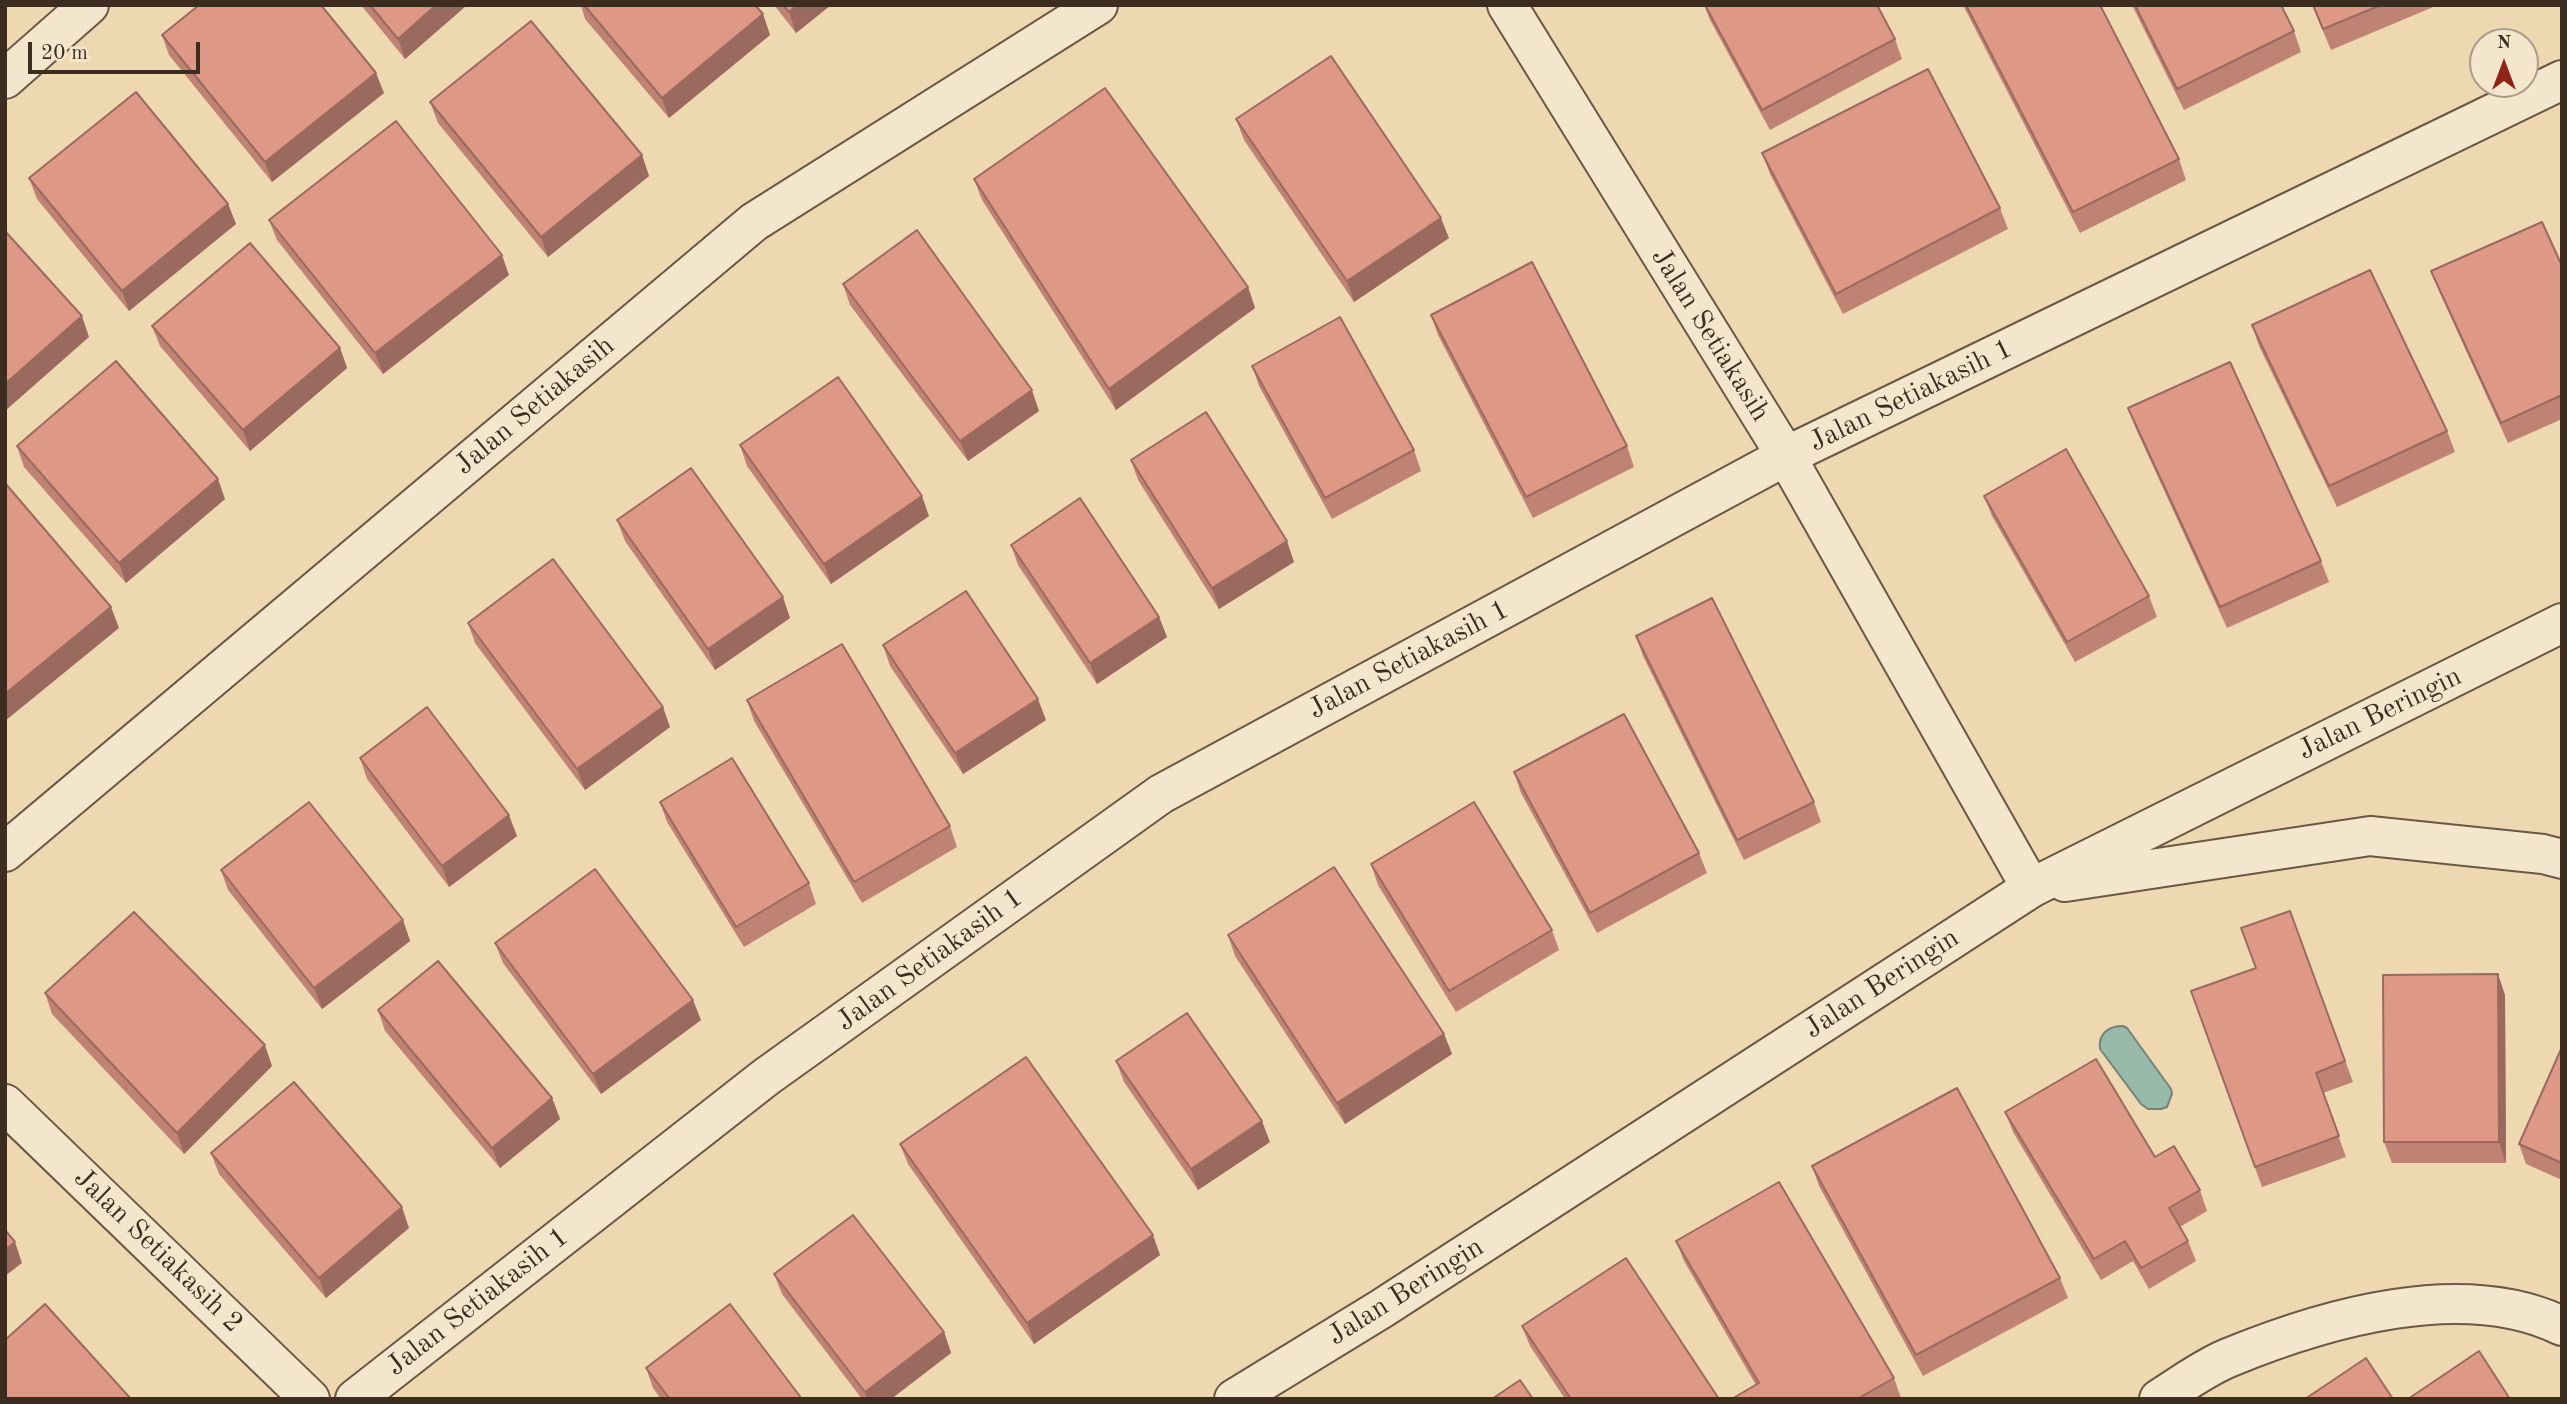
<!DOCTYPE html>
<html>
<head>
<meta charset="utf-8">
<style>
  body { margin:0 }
  #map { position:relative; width:2567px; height:1404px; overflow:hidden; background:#eed8b2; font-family:"Old Standard TT",serif }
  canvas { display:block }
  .frame { position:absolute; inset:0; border:7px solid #3c2d20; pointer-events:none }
  .north { position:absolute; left:2469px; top:28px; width:70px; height:70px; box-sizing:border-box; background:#f4e6cd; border:2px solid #aa9c88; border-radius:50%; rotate:0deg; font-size:19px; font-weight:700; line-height:28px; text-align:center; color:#3c2d20 }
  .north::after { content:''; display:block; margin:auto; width:24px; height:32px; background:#8f2418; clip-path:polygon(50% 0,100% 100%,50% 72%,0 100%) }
  .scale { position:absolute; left:28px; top:42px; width:172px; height:32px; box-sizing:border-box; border:4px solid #3c2d20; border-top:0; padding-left:9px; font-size:21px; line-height:24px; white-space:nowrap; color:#3c2d20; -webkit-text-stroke:5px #f4e6cd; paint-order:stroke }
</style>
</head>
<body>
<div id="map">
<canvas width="2567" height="1404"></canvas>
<div class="frame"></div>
<div class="north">N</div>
<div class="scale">20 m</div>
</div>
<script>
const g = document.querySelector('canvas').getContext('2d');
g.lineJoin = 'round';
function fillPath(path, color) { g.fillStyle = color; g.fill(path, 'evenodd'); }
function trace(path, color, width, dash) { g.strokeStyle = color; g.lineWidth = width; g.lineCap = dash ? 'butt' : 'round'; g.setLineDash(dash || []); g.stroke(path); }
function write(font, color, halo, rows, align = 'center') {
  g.font = font + ' "Old Standard TT",serif'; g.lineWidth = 6; g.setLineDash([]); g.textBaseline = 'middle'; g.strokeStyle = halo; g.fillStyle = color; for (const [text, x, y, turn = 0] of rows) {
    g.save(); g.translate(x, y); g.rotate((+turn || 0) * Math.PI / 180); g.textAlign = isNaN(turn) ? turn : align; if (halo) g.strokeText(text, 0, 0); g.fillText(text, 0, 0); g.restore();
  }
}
const water = new Path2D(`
  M 2123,1026 L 2127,1028 L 2171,1089 L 2172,1094 L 2167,1107 L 2161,1109 L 2148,1109 L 2141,1104 L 2100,1049 C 2098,1033 2109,1026 2123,1026 Z`);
const minor = new Path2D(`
  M 1507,5 L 1786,456 L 2031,888
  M 5,79 L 89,5
  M 5,852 L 754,222 L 1098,5
  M 5,1104 L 310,1399
  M 355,1399 L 766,1077 L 1161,794 L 1786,456 L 2562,80
  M 2159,1399 C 2181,1385 2204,1368 2228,1358 C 2325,1318 2463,1278 2562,1326`);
const tertiary = new Path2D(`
  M 2065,882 L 2370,836 L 2543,854 L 2562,859
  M 1234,1399 L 1381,1309 L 2031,888 L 2562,623`);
const wall = new Path2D(`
  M 361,5 L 467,5 L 405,59 Z
  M 581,5 L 755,5 L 763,14 L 770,35 L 669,118 L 585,19 Z
  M 774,5 L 831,5 L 796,33 Z
  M 1704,5 L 1877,5 L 1895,39 L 1902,59 L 1770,130 L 1710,20 Z
  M 1963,5 L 2100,5 L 2179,159 L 2186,180 L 2080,233 Z
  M 2132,5 L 2281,5 L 2294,31 L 2301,52 L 2184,110 Z
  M 2312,5 L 2438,5 L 2331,50 Z
  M 162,35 L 384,93 L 272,182 L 169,55 Z
  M 430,102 L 642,155 L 649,176 L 548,257 L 438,123 Z
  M 1236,119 L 1449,238 L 1354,302 L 1244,140 Z
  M 1762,153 L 2000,208 L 2008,229 L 1843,314 L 1770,174 Z
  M 29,178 L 228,204 L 236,224 L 129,311 L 37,199 Z
  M 974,179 L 1248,287 L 1255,308 L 1116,410 L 982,200 Z
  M 269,220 L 509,275 L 383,374 L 277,240 Z
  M 2562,266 L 2562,419 L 2508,443 L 2439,291 L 2431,271 Z
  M 843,284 L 1039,411 L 968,461 L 850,305 Z
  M 1431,315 L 1627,446 L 1634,467 L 1533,518 L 1438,335 Z
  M 2252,325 L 2447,431 L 2455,452 L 2337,507 L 2259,346 Z
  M 152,326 L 340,348 L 347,368 L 250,451 L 160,346 Z
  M 1252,366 L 1414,450 L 1421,471 L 1332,519 L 1259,386 Z
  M 2128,408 L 2321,561 L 2329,582 L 2227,628 L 2136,429 Z
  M 740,445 L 929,516 L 831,584 L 747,466 Z
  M 17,446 L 225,499 L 126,583 L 24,467 Z
  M 1131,460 L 1294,562 L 1219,609 L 1138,480 Z
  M 1984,496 L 2149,596 L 2157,617 L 2075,662 L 1992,516 Z
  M 617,520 L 790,618 L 715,670 L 625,541 Z
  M 1011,545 L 1159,617 L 1167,637 L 1097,684 L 1018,565 Z
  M 468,623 L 670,727 L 585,790 L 475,643 Z
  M 1636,636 L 1814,802 L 1821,822 L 1744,860 L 1643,656 Z
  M 883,645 L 1046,720 L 963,774 L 890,666 Z
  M 747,700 L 950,826 L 957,847 L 862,903 L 754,721 Z
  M 360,758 L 517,836 L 449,887 L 367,779 Z
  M 1514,772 L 1699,853 L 1707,873 L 1597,933 L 1521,793 Z
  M 660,802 L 809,883 L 816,904 L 744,947 L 667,822 Z
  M 1371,864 L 1552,930 L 1559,950 L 1456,1012 L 1378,885 Z
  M 221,870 L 403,920 L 410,941 L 322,1009 L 228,890 Z
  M 2290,911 L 2353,1082 L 2323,1093 L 2346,1157 L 2262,1187 L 2191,991 L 2256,968 Z
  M 1228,935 L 1444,1034 L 1452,1054 L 1345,1124 L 1235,956 Z
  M 495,943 L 701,1020 L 601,1094 L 503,963 Z
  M 45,993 L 272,1066 L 184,1154 L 52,1014 Z
  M 2505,995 L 2506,1163 L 2392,1163 L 2384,1142 Z
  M 378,1010 L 552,1098 L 560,1119 L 500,1168 L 385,1031 Z
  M 2562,1047 L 2562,1180 L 2526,1164 L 2519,1144 Z
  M 1116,1061 L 1270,1142 L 1198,1190 L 1124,1082 Z
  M 2005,1112 L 2155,1157 L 2200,1190 L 2207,1211 L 2180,1227 L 2188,1241 L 2196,1261 L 2149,1289 L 2133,1261 L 2101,1280 L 2013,1132 Z
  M 900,1144 L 1160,1255 L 1034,1344 L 908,1164 Z
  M 211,1153 L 409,1228 L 326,1298 L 219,1174 Z
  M 1812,1166 L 2060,1278 L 2068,1298 L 1923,1376 L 1819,1186 Z
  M 1676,1241 L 1894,1378 L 1901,1398 L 1735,1399 L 1756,1385 L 1684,1261 Z
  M 774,1274 L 944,1332 L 951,1353 L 891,1399 L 862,1399 L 782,1294 Z
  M 1522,1326 L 1719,1399 L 1565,1399 L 1530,1346 Z
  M 646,1368 L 802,1399 L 661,1399 L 653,1388 Z`);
const shadedWall = new Path2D(`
  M 436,5 L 467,5 L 405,59 L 398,39 Z
  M 797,5 L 831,5 L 796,33 L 789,12 Z
  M 763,14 L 770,35 L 669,118 L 662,98 Z
  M 376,73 L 384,93 L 272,182 L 265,162 Z
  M 642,155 L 649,176 L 548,257 L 541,237 Z
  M 228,204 L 236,224 L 129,311 L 122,291 Z
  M 1441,218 L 1449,238 L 1354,302 L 1347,281 Z
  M 502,255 L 509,275 L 383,374 L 375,353 Z
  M 1248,287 L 1255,308 L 1116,410 L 1109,389 Z
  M 82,316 L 89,337 L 5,411 L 5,384 Z
  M 340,348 L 347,368 L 250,451 L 243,430 Z
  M 1032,390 L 1039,411 L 968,461 L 960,441 Z
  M 218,479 L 225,499 L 126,583 L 119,563 Z
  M 922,496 L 929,516 L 831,584 L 824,564 Z
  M 1287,541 L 1294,562 L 1219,609 L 1212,588 Z
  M 783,597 L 790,618 L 715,670 L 708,649 Z
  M 111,607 L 119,628 L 5,721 L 5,694 Z
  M 1159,617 L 1167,637 L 1097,684 L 1090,663 Z
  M 1038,699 L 1046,720 L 963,774 L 955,753 Z
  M 663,707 L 670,727 L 585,790 L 577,769 Z
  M 509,815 L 517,836 L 449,887 L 442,866 Z
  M 403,920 L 410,941 L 322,1009 L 314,988 Z
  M 2498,974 L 2505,995 L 2506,1163 L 2499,1142 Z
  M 693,1000 L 701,1020 L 601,1094 L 593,1074 Z
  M 1444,1034 L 1452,1054 L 1345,1124 L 1337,1103 Z
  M 265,1045 L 272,1066 L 184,1154 L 177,1133 Z
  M 552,1098 L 560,1119 L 500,1168 L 492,1148 Z
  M 1262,1121 L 1270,1142 L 1198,1190 L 1191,1169 Z
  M 402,1207 L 409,1228 L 326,1298 L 319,1278 Z
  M 1153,1235 L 1160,1255 L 1034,1344 L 1027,1323 Z
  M 15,1242 L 22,1263 L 5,1276 L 5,1250 Z
  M 944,1332 L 951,1353 L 891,1399 L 867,1399 L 865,1392 Z`);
const building = new Path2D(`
  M 199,5 L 321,5 L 376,73 L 265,162 L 162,35 Z
  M 370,5 L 436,5 L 398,39 Z
  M 584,5 L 755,5 L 763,14 L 662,98 Z
  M 783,5 L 797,5 L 789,12 Z
  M 1705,5 L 1877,5 L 1895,39 L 1762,110 Z
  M 1966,5 L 2100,5 L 2179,159 L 2073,212 Z
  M 2135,5 L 2281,5 L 2294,31 L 2177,89 Z
  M 2313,5 L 2381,5 L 2323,29 Z
  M 531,21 L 642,155 L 541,237 L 430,102 Z
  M 1331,56 L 1441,218 L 1347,281 L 1236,119 Z
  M 1928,69 L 2000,208 L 1836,294 L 1762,153 Z
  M 1105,88 L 1248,287 L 1109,389 L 974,179 Z
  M 136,92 L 228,204 L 122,291 L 29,178 Z
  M 396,121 L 502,255 L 375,353 L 269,220 Z
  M 2542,222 L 2562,266 L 2562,395 L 2501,423 L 2431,271 Z
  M 917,230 L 1032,390 L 960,441 L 843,284 Z
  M 5,231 L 82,316 L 5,384 Z
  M 250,243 L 340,348 L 243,430 L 152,326 Z
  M 1532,262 L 1627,446 L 1526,497 L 1431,315 Z
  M 2370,270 L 2447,431 L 2329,486 L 2252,325 Z
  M 1340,317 L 1414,450 L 1325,498 L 1252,366 Z
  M 116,361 L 218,479 L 119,563 L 17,446 Z
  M 2230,362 L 2321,561 L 2220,607 L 2128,408 Z
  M 838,377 L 922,496 L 824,564 L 740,445 Z
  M 1206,412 L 1287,541 L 1212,588 L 1131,460 Z
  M 2066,449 L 2149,596 L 2067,642 L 1984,496 Z
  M 691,468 L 783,597 L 708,649 L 617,520 Z
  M 5,483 L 111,607 L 5,694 Z
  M 1080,498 L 1159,617 L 1090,663 L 1011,545 Z
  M 553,559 L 663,707 L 577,769 L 468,623 Z
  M 966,591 L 1038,699 L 955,753 L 883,645 Z
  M 1712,598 L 1814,802 L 1737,840 L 1636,636 Z
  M 842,644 L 950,826 L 854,882 L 747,700 Z
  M 427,707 L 509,815 L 442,866 L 360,758 Z
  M 1624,714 L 1699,853 L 1590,913 L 1514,772 Z
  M 732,758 L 809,883 L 736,927 L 660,802 Z
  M 309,802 L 403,920 L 314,988 L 221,870 Z
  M 1474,802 L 1552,930 L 1449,991 L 1371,864 Z
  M 1334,867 L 1444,1034 L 1337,1103 L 1228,935 Z
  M 595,869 L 693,1000 L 593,1074 L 495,943 Z
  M 2290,911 L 2345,1061 L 2316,1073 L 2339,1136 L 2255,1167 L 2191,991 L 2256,968 L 2241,928 Z
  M 134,912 L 265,1045 L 177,1133 L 45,993 Z
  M 438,961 L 552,1098 L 492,1148 L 378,1010 Z
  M 2498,974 L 2499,1142 L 2384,1142 L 2383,975 Z
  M 1187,1013 L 1262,1121 L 1191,1169 L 1116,1061 Z
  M 2562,1047 L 2562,1163 L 2519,1144 Z
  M 1026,1057 L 1153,1235 L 1027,1323 L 900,1144 Z
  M 2096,1059 L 2155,1157 L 2174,1146 L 2200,1190 L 2169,1208 L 2188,1241 L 2141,1268 L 2125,1241 L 2094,1259 L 2005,1112 Z
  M 294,1082 L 402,1207 L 319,1278 L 211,1153 Z
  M 1957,1088 L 2060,1278 L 1916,1355 L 1812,1166 Z
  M 1779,1182 L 1894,1378 L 1857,1399 L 1736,1399 L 1735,1397 L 1759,1383 L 1676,1241 Z
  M 853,1215 L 944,1332 L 865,1392 L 774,1274 Z
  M 5,1230 L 15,1242 L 5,1250 Z
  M 1626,1258 L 1719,1399 L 1571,1399 L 1522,1326 Z
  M 45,1304 L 131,1399 L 5,1399 L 5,1340 Z
  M 730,1304 L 802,1399 L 670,1399 L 646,1368 Z
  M 2479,1351 L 2510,1399 L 2408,1399 Z
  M 2366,1358 L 2393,1399 L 2305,1399 Z
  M 1520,1380 L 1533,1399 L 1492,1399 Z`);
const streetNames = [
  ["Jalan Setiakasih",1710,335,58],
  ["Jalan Setiakasih 1",1911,396,-26],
  ["Jalan Setiakasih",535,406,-40],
  ["Jalan Setiakasih 1",1409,660,-28],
  ["Jalan Beringin",2380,714,-26],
  ["Jalan Setiakasih 1",930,960,-36],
  ["Jalan Beringin",1882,984,-33],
  ["Jalan Setiakasih 2",158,1251,44],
  ["Jalan Beringin",1406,1292,-32],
  ["Jalan Setiakasih 1",478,1302,-38]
];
fillPath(water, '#99baab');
trace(water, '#748273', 2);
trace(minor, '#685844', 42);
trace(tertiary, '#685844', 42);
trace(minor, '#f4e6cd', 38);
trace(tertiary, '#f4e6cd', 38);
fillPath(wall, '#bf8373');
fillPath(shadedWall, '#9b6a5e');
fillPath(building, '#de9886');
trace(building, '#9b6a5e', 2);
write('28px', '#3c2d20', '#f4e6cd', streetNames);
</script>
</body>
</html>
